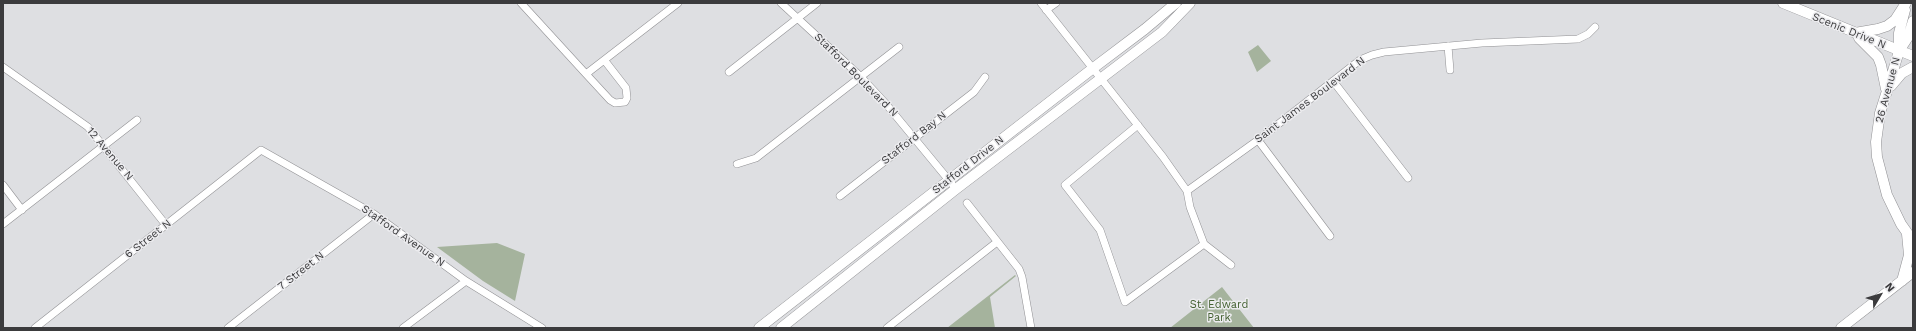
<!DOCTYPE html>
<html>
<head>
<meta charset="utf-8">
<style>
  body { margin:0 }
  #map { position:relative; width:1916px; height:331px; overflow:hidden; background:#dedfe2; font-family:"Work Sans",sans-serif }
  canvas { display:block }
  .frame { position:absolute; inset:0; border:4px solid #3b3b3d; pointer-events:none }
  .north { position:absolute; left:1860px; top:275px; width:40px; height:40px; -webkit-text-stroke:3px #ececef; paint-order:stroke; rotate:52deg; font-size:11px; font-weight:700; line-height:16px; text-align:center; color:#3b3b3d }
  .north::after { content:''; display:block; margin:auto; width:14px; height:18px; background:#3b3b3d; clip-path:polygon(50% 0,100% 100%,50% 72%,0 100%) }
</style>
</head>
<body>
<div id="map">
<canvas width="1916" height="331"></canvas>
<div class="frame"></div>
<div class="north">N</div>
</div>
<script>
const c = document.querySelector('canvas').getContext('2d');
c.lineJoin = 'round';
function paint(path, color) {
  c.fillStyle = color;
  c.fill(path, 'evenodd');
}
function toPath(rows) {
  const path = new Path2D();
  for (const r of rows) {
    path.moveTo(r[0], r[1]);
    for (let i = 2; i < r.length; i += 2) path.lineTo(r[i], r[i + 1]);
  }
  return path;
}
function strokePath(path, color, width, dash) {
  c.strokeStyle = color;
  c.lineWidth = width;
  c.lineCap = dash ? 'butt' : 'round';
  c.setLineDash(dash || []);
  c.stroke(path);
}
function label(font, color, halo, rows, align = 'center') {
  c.font = font + ' "Work Sans",sans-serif';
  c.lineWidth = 3;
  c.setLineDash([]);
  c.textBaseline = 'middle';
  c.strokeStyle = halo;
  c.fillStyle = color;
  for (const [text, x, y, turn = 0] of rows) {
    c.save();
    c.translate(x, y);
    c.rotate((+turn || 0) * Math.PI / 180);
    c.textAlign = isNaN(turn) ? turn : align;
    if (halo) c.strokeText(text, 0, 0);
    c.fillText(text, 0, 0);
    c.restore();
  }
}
paint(toPath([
  [1258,45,1271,61,1257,72,1248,52],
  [497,243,525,254,515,301,483,281,437,247],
  [1015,275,1016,276,990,297,995,328,947,328],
  [1222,287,1254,328,1170,328]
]), '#a5b39d');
const street = toPath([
  [521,3,586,74,678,3],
  [781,3,860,76,886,104,952,184],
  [1041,3,1163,157,1187,191,1190,207,1204,244,1231,265],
  [1046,10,1056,3],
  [1448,46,1450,70],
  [3,67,88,127,166,225],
  [729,72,817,3],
  [586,74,610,100,615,103,625,102,627,98,626,88,605,61],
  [1333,81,1408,178],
  [1138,125,1065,185,1100,230,1125,302,1204,244],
  [1258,140,1330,236],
  [737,164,756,158,899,47],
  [3,185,22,210],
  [1187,191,1258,140,1360,60,1372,55,1384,52,1482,43,1578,39,1588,34,1595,27],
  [840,196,974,92,985,77],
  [967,203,1019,269,1022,277,1031,328],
  [3,224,137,120],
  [35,328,261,150,374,214,466,281,542,328],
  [228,328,374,214],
  [403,328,466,281],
  [887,328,997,242]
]);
const secondary = toPath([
  [1783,3,1913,56],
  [1913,21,1908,37,1899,51,1887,91,1880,113,1876,142,1877,157,1887,195,1901,224,1913,241],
  [1855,33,1878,29,1887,26,1895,20,1906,3],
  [1859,38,1878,57,1881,65,1886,89],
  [1899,51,1899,33,1905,10],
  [1891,86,1902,73,1913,67],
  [1902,281,1909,255,1907,234],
  [759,328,1092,69,1145,29,1176,3],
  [781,328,956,189,1162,32,1190,3],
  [1841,328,1913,272]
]);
strokePath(street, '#919194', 8);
strokePath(secondary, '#919194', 11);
strokePath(street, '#fff', 7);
strokePath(secondary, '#fff', 10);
label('11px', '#3b3b3d', '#ececef', [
  ["Scenic Drive N",1849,31,22],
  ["Stafford Boulevard N",856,75,45],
  ["26 Avenue N",1888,90,-75],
  ["Saint James Boulevard N",1310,100,-37],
  ["Stafford Bay N",914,138,-38],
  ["12 Avenue N",110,154,50],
  ["Stafford Drive N",968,165,-38],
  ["Stafford Avenue N",403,236,35],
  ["6 Street N",148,239,-38],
  ["7 Street N",301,271,-38]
]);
label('11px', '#446132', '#ececef', [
  ["St. Edward",1219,305],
  ["Park",1219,318]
]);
</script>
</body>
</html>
